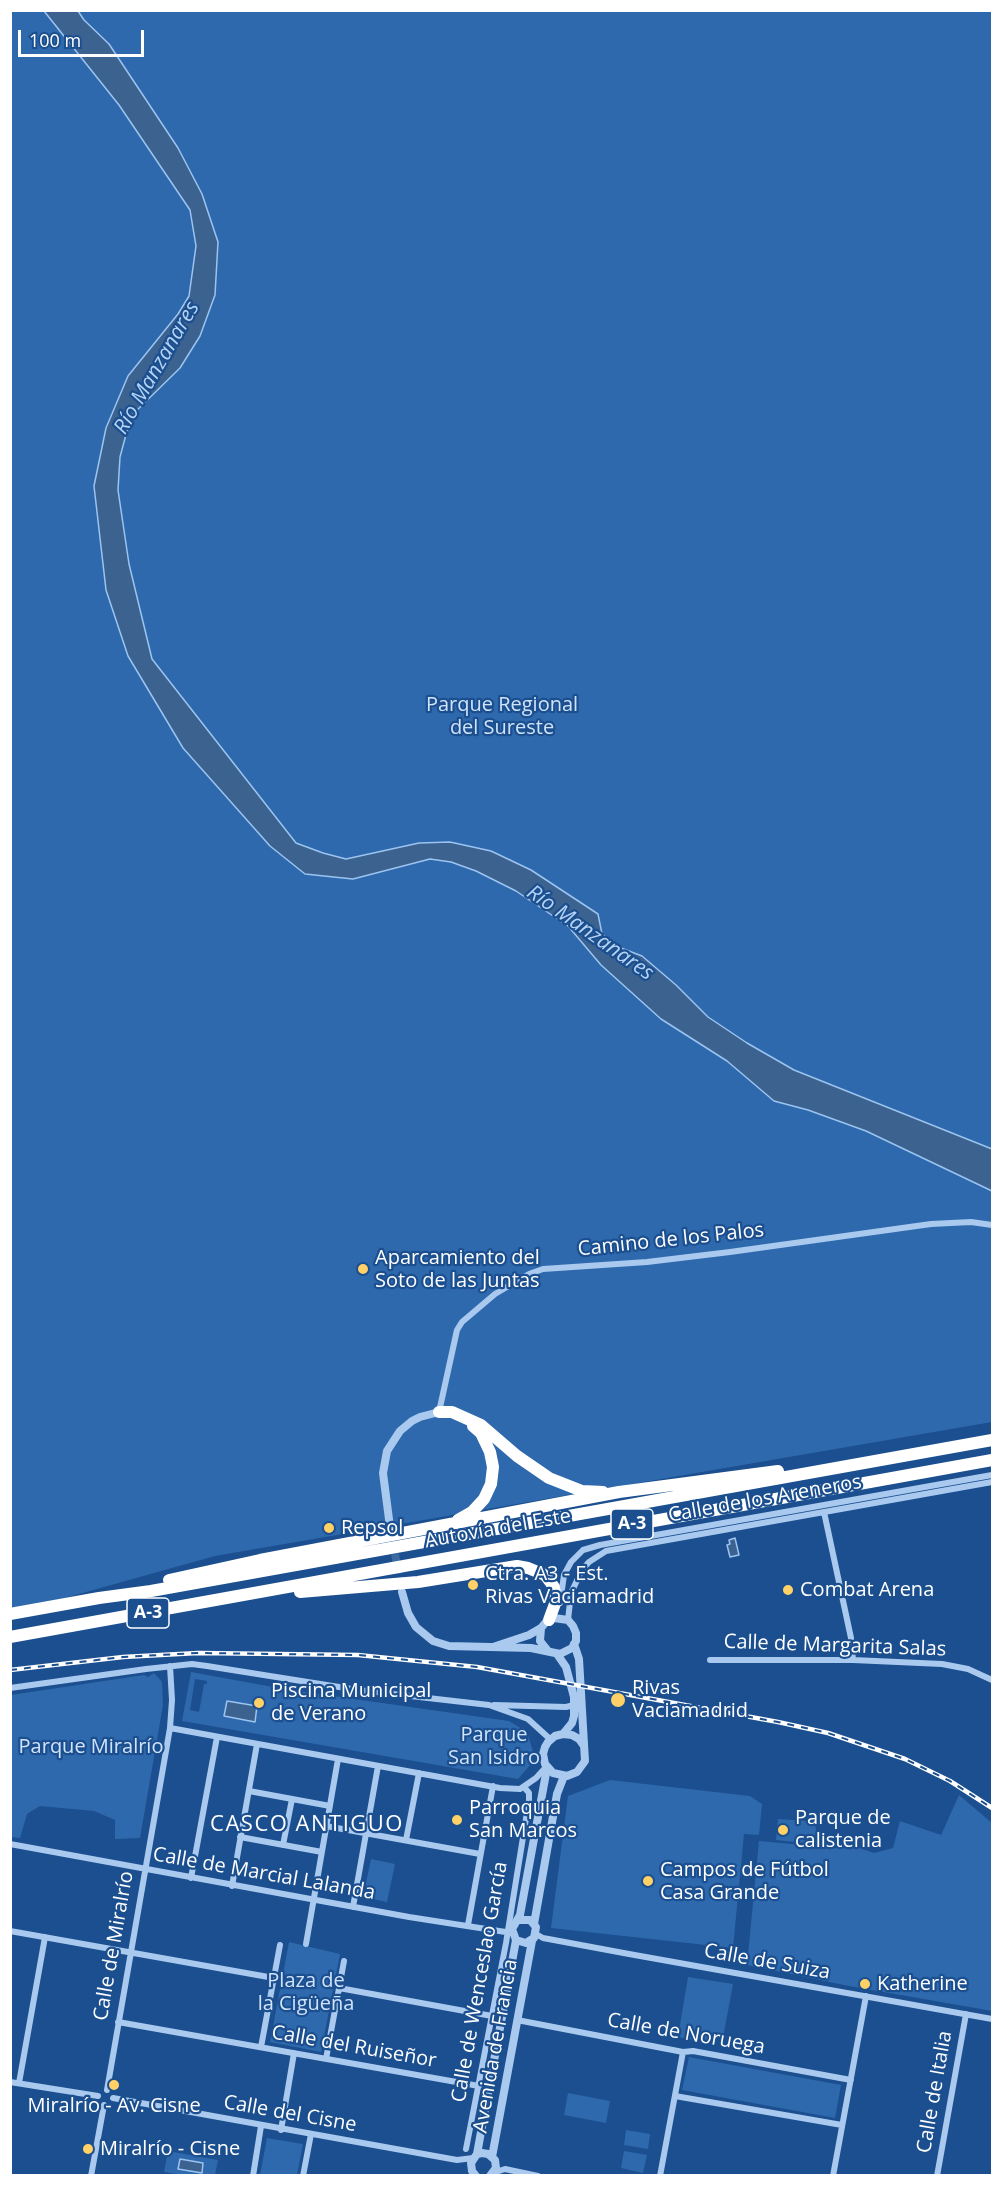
<!DOCTYPE html>
<html>
<head>
<meta charset="utf-8">
<style>
  body { margin:0 }
  #map { position:relative; width:1003px; height:2186px; overflow:hidden; background:#1b4f8f; font-family:"Open Sans",sans-serif }
  canvas { display:block }
  .frame { position:absolute; inset:0; border:12px solid #fff; pointer-events:none }
  .scale { position:absolute; left:18px; top:30px; width:126px; height:27px; box-sizing:border-box; border:3px solid #fff; border-top:0; padding-left:8px; font-size:18px; line-height:21px; white-space:nowrap; color:#fff; -webkit-text-stroke:4px #1b4f8f; paint-order:stroke }
</style>
</head>
<body>
<div id="map">
<canvas width="1003" height="2186"></canvas>
<div class="frame"></div>
<div class="scale">100 m</div>
</div>
<script>
const c = document.querySelector('canvas').getContext('2d');
c.lineJoin = 'round';
function paint(path, color) {
  c.fillStyle = color;
  c.fill(path, 'evenodd');
}
function toPath(rows) {
  const path = new Path2D();
  for (const r of rows) {
    path.moveTo(r[0], r[1]);
    for (let i = 2; i < r.length; i += 2) path.lineTo(r[i], r[i + 1]);
  }
  return path;
}
function strokePath(path, color, width, dash) {
  c.strokeStyle = color;
  c.lineWidth = width;
  c.lineCap = dash ? 'butt' : 'round';
  c.setLineDash(dash || []);
  c.stroke(path);
}
function label(font, color, halo, rows, align = 'center') {
  c.font = font + ' "Open Sans",sans-serif';
  c.lineWidth = 4.5;
  c.setLineDash([]);
  c.textBaseline = 'middle';
  c.strokeStyle = halo;
  c.fillStyle = color;
  for (const [text, x, y, turn = 0] of rows) {
    c.save();
    c.translate(x, y);
    c.rotate((+turn || 0) * Math.PI / 180);
    c.textAlign = isNaN(turn) ? turn : align;
    if (halo) c.strokeText(text, 0, 0);
    c.fillText(text, 0, 0);
    c.restore();
  }
}
paint(toPath([
  [11,11,992,11,992,1422,215,1556,11,1613],
  [191,1672,284,1689,509,1721,527,1732,533,1751,532,1763,518,1779,182,1721],
  [195,1679,207,1681,207,1684,204,1684,199,1712,190,1710],
  [154,1673,162,1682,163,1705,140,1838,115,1839,115,1820,94,1811,40,1806,27,1814,20,1838,11,1837,11,1695,144,1675,148,1677],
  [610,1780,750,1796,762,1804,759,1835,744,1834,733,1948,551,1928,568,1796],
  [959,1795,992,1823,992,2011,849,1986,747,1965,759,1841,835,1848,857,1847,874,1853,893,1848,900,1821,941,1835],
  [778,1819,809,1821,815,1825,817,1832,823,1834,822,1840,816,1841,816,1844,776,1840],
  [371,1859,395,1864,387,1902,363,1897],
  [289,1942,340,1954,321,2052,270,2042],
  [688,1977,733,1984,723,2038,711,2036,710,2043,678,2037],
  [689,2057,841,2085,835,2118,682,2090],
  [568,2093,610,2101,606,2123,564,2115],
  [626,2130,650,2134,648,2149,624,2145],
  [267,2138,303,2144,297,2175,260,2175],
  [168,2151,218,2160,215,2175,182,2175,164,2172],
  [624,2151,647,2155,643,2173,621,2168]
]), '#2e69ad');
const water = toPath([
  [44,11,78,11,84,20,109,44,178,148,202,194,218,242,215,295,200,336,180,368,131,416,120,457,118,490,129,564,152,659,296,843,323,853,346,859,419,843,450,842,491,851,531,870,598,914,602,934,621,948,642,956,676,985,708,1017,747,1043,794,1070,992,1149,992,1191,866,1131,808,1110,774,1101,727,1061,661,1019,601,965,568,926,516,891,476,871,451,862,430,859,353,879,305,874,270,846,183,748,128,656,106,590,94,486,106,428,128,376,178,314,189,296,196,246,190,210,119,105,44,11],
  [735,1538,739,1555,730,1557,727,1545,730,1544,729,1540,735,1538],
  [227,1701,257,1706,255,1722,224,1716,227,1701],
  [180,2159,203,2163,202,2173,178,2169,180,2159]
]);
paint(water, '#3c6290');
strokePath(water, '#9cc4f0', 1.5);
strokePath(toPath([
  [393,1542,401,1589]
]), '#3d69a0', 8, [8, 4]);
strokePath(toPath([
  [439,1412,457,1330,462,1322,495,1294,529,1274,543,1269,647,1262,730,1252,931,1224,971,1222,992,1225],
  [824,1512,851,1638,853,1660],
  [560,1603,564,1575,571,1562,583,1550,600,1545,992,1475],
  [568,1620,571,1593,582,1570,589,1562,606,1551,992,1482],
  [710,1660,853,1660,942,1664,968,1669,992,1680],
  [10,1688,146,1669,192,1664,207,1666,358,1690,489,1705,528,1719,550,1739],
  [494,1705,566,1707,574,1705],
  [170,1728,500,1788,520,1789,536,1778,546,1767],
  [249,1791,330,1806],
  [326,1826,480,1854],
  [240,1837,322,1852],
  [406,1840,419,1773],
  [10,1844,409,1917,512,1933],
  [283,1845,292,1799],
  [191,1878,217,1737],
  [232,1886,257,1744],
  [353,1907,378,1766],
  [468,1925,493,1786],
  [10,1931,274,1978],
  [536,1934,543,1938,629,1954,992,2019],
  [306,1944,338,1759],
  [339,1988,492,2016],
  [517,2020,683,2052,693,2051,851,2080],
  [118,2022,479,2086],
  [261,2047,280,1945],
  [326,2059,344,1961],
  [10,2082,98,2096],
  [19,2083,45,1937],
  [107,2090,170,1728,172,1700,170,1666],
  [675,2096,842,2125],
  [113,2098,457,2160,473,2158],
  [281,2130,294,2053],
  [466,2149,506,1943,529,1800,529,1793,524,1787],
  [493,2173,505,2169,538,2176],
  [91,2176,104,2105],
  [253,2176,261,2126],
  [303,2176,311,2134],
  [660,2176,683,2052],
  [833,2176,866,1996],
  [937,2176,966,2014]
]), '#a9c9ee', 6);
strokePath(toPath([
  [390,1527,383,1473,387,1451,400,1431,412,1421,420,1417,439,1412],
  [402,1592,408,1613,416,1627,433,1641,449,1646,531,1648,560,1654,572,1648,576,1641,576,1633,573,1626,568,1620,554,1618,546,1622,541,1628,529,1635,493,1647],
  [541,1628,540,1641,548,1651],
  [574,1644,579,1659,585,1761,577,1772,567,1776,553,1773,545,1764,543,1754,545,1747,548,1742,555,1736,563,1734,572,1735,579,1739,584,1746],
  [557,1654,566,1667,574,1697,574,1716,572,1723,563,1734],
  [519,1920,530,1920,536,1927,534,1938,526,1943,516,1940,512,1929,520,1915,547,1768],
  [534,1924,557,1794,564,1776],
  [477,2154,516,1940],
  [492,2157,532,1941],
  [476,2176,472,2171,471,2163,477,2154,482,2153,488,2154,495,2160,496,2168,490,2176]
]), '#a9c9ee', 8);
strokePath(toPath([
  [439,1412,452,1412,481,1425,517,1456,549,1478,582,1491,603,1492],
  [458,1520,472,1512,484,1499,491,1484,493,1467,490,1452,481,1433,473,1426],
  [169,1580,260,1560,619,1492,778,1471],
  [300,1592,418,1582,517,1566,528,1568,545,1575,554,1587,556,1601,549,1620],
  [10,1614,99,1598,151,1591,992,1440],
  [10,1637,992,1460]
]), '#fff', 12);
const rail = toPath([
  [10,1670,123,1657,198,1653,358,1655,477,1667,778,1722,828,1733,905,1759,950,1781,992,1808]
]);
strokePath(rail, '#fff', 4.5);
strokePath(rail, '#1b4f8f', 2, [7]);
for (const [x, y, r, color] of [
  [363,1269,6,"#ffd166"],
  [329,1528,6,"#ffd166"],
  [473,1585,6,"#ffd166"],
  [788,1590,6,"#ffd166"],
  [618,1700,8,"#ffd166"],
  [259,1703,6,"#ffd166"],
  [457,1820,6,"#ffd166"],
  [783,1830,6,"#ffd166"],
  [648,1881,6,"#ffd166"],
  [865,1984,6,"#ffd166"],
  [114,2085,6,"#ffd166"],
  [88,2149,6,"#ffd166"]
]) {
  const dot = new Path2D();
  dot.arc(x, y, r, 0, 2 * Math.PI);
  c.fillStyle = color;
  c.fill(dot);
  strokePath(dot, '#1b4f8f', 2);
}
for (const [x, y, w] of [
  [632,1524,42],
  [148,1613,42]
]) {
  const box = new Path2D();
  box.roundRect(x - w / 2, y - 15, w, 30, 4.5);
  c.fillStyle = '#1b4f8f';
  c.fill(box);
  strokePath(box, '#fff', 1.5);
}
label('bold 18px', '#fff', null, [
  ["A-3",632,1524],
  ["A-3",148,1613]
]);
label('20px', '#cfe3fa', '#1b4f8f', [
  ["Parque Regional",502,705],
  ["del Sureste",502,728],
  ["Parque",494,1735],
  ["San Isidro",494,1758],
  ["Parque Miralrío",91,1747],
  ["Plaza de",306,1981],
  ["la Cigüeña",306,2004]
]);
label('20px', '#fff', '#1b4f8f', [
  ["Camino de los Palos",671,1240,-6],
  ["Calle de los Areneros",765,1499,-10],
  ["Autovía del Este",498,1529,-10],
  ["Calle de Margarita Salas",835,1646,2],
  ["Calle de Marcial Lalanda",264,1874,10],
  ["Calle de Miralrío",114,1946,-80],
  ["Calle de Suiza",767,1962,10],
  ["Calle de Wenceslao García",480,1982,-80],
  ["Calle de Noruega",686,2034,10],
  ["Avenida de Francia",496,2046,-80],
  ["Calle del Ruiseñor",354,2047,10],
  ["Calle de Italia",935,2092,-80],
  ["Calle del Cisne",290,2114,10]
]);
label('20px', '#fff', '#1b4f8f', [
  ["Aparcamiento del",375,1258],
  ["Soto de las Juntas",375,1281],
  ["Repsol",341,1528],
  ["Ctra. A3 - Est.",485,1574],
  ["Rivas Vaciamadrid",485,1597],
  ["Combat Arena",800,1590],
  ["Rivas",632,1688],
  ["Vaciamadrid",632,1711],
  ["Piscina Municipal",271,1691],
  ["de Verano",271,1714],
  ["Parroquia",469,1808],
  ["San Marcos",469,1831],
  ["Parque de",795,1818],
  ["calistenia",795,1841],
  ["Campos de Fútbol",660,1870],
  ["Casa Grande",660,1893],
  ["Katherine",877,1984],
  ["Miralrío - Av. Cisne",114,2106,"center"],
  ["Miralrío - Cisne",100,2149]
], 'left');
label('italic 21px', '#b5d3f5', '#1b4f8f', [
  ["Río Manzanares",157,368,-60],
  ["Río Manzanares",590,933,35]
]);
c.letterSpacing = '1.5px';
label('22px', '#fff', '#1b4f8f', [
  ["CASCO ANTIGUO",307,1825]
]);
c.letterSpacing = '0px';
</script>
</body>
</html>
